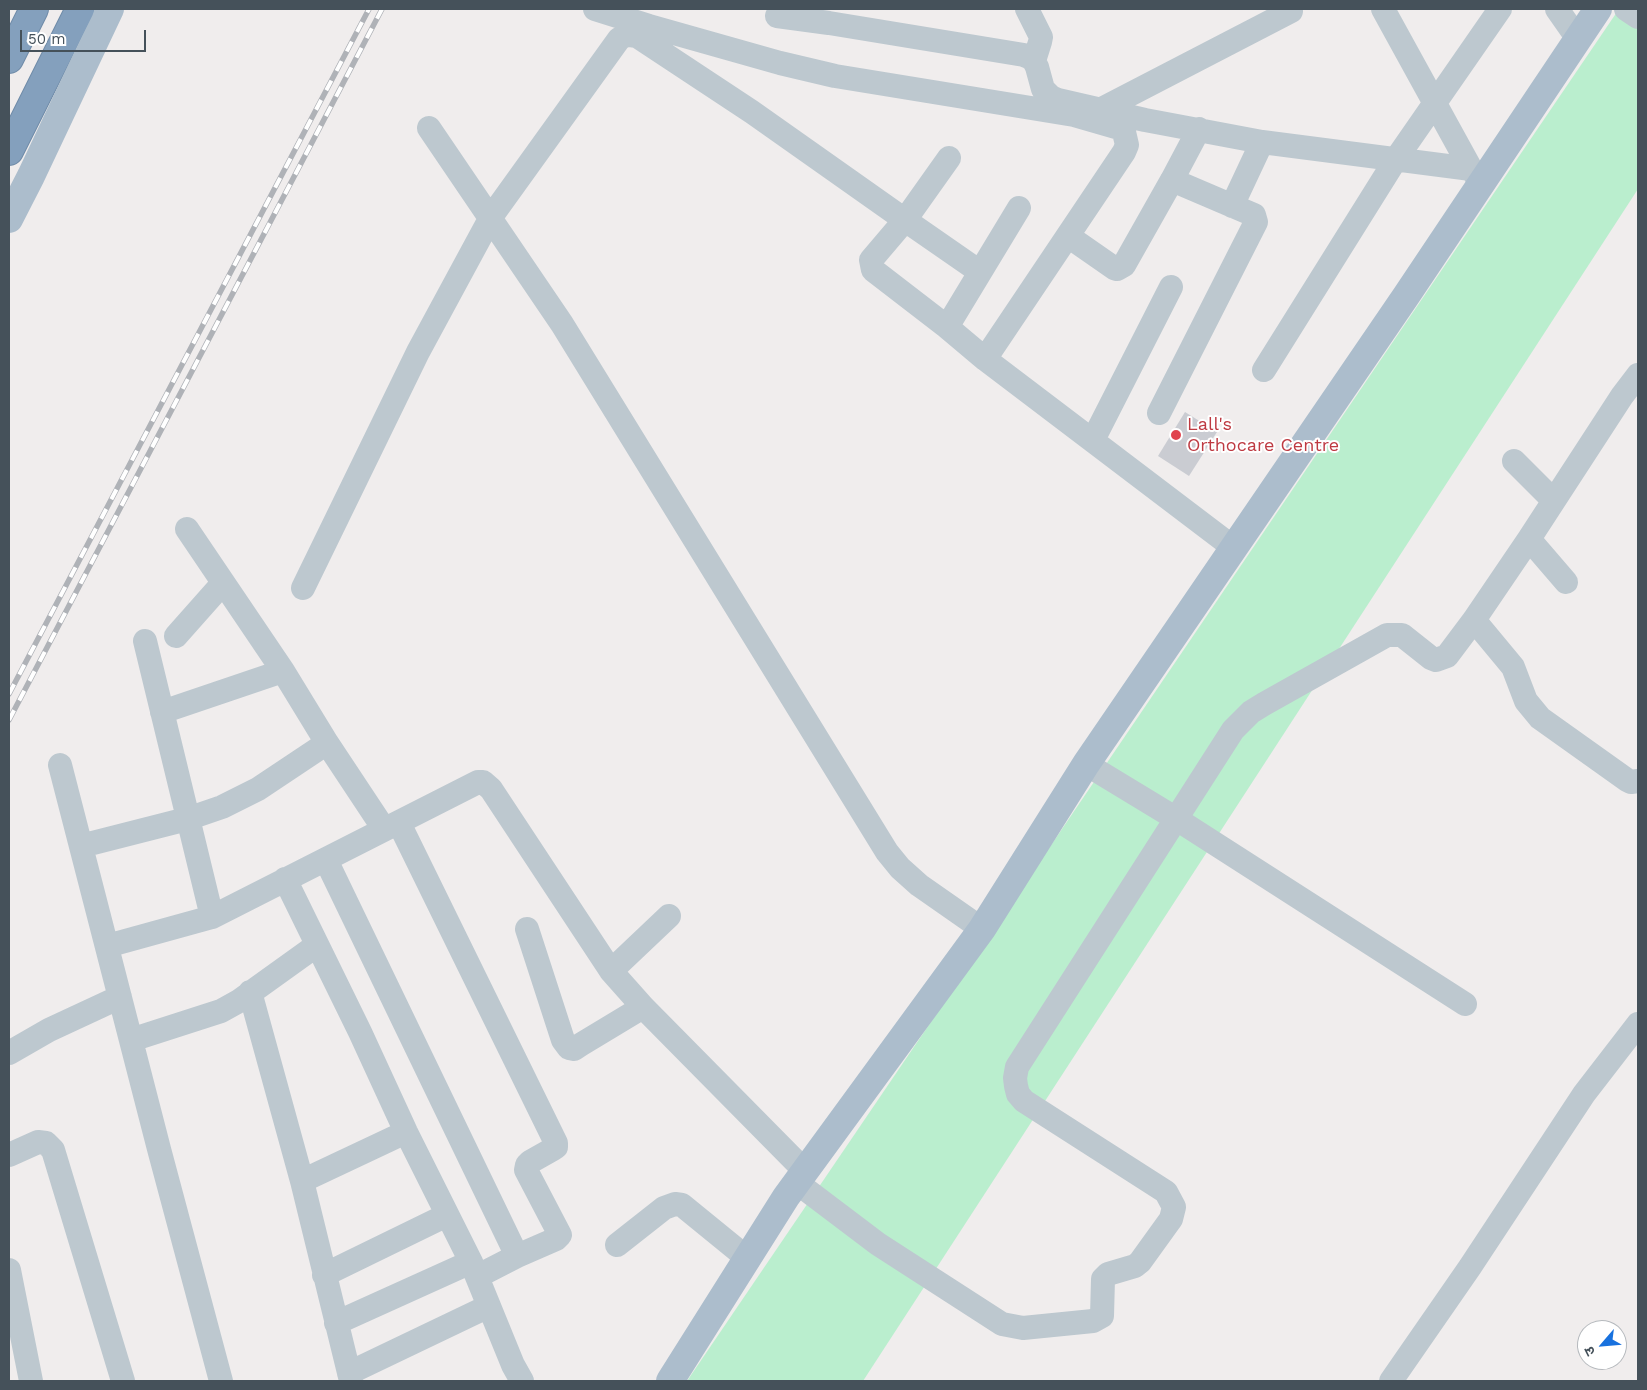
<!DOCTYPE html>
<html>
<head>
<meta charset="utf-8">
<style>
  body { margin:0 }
  #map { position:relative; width:1647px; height:1390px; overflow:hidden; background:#f0eded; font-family:"Work Sans","Noto Sans Devanagari",sans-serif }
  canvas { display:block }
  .frame { position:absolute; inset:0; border:10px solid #45515a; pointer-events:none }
  .north { position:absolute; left:1577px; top:1320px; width:50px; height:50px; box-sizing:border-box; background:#fff; border:1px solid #b5b9bd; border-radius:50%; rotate:243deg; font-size:14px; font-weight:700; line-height:20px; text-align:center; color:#45515a }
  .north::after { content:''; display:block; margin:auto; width:18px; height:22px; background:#1871de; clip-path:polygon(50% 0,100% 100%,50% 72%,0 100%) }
  .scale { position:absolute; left:20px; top:30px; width:126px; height:22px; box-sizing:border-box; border:2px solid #45515a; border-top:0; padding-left:6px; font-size:15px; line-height:18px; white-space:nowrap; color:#45515a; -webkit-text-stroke:4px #fff; paint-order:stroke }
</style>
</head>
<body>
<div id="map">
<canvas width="1647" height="1390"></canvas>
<div class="frame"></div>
<div class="north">उ</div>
<div class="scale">50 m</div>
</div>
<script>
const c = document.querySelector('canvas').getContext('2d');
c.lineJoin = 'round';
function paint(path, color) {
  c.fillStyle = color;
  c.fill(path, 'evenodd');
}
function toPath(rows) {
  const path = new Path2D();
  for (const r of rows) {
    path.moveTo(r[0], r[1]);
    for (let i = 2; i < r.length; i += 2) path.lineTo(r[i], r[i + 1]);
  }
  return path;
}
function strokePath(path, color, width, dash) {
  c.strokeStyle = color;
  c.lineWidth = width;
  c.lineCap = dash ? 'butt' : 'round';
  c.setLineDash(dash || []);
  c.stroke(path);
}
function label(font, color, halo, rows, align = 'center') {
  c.font = font + ' "Work Sans",sans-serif';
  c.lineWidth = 4;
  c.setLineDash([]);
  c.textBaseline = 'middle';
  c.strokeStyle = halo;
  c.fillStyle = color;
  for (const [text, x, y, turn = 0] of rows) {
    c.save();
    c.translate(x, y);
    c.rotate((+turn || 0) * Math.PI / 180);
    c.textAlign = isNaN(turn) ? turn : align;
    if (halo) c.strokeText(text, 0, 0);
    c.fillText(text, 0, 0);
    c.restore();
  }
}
paint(toPath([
  [1619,9,1638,9,1638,189,863,1381,687,1381]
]), '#baeece');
paint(toPath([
  [1185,412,1217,432,1189,476,1158,456]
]), '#caccd2');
const highway = toPath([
  [9,59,34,9],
  [9,151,80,9]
]);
strokePath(highway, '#6f8ba8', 30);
strokePath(toPath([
  [595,9,649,26,780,63,835,76,1074,115,1119,128,1124,132,1127,145,1124,152,985,359],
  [1027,9,1041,37,1040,42,1034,61],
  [1383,9,1471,169,1477,177],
  [1557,9,1578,39],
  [1626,9,1638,17],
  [777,16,829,23,1024,55,1029,57,1034,61,1037,67,1043,89,1051,97,1058,100,1145,120,1262,142,1471,169],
  [1100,110,1291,11],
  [429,128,562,324,887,852,900,868,919,885,982,929],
  [949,158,905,220,871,260,873,270,947,327,985,359,1234,548],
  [1232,206,1262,142],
  [1068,236,1114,268,1117,269,1124,265,1172,180,1199,129],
  [947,327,1019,208],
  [1264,370,1396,159,1500,9],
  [1159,413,1256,222,1254,215,1172,180],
  [1093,440,1171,287],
  [1514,461,1553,500],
  [187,529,283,671,327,743,384,829],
  [1529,539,1566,582],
  [303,588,418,352,491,217,619,39,624,36,630,35,637,36,752,112,905,220,980,272],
  [1474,620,1513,667,1526,701,1540,718,1627,780,1631,782,1638,781],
  [176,636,223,583],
  [145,641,212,917],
  [162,712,283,671],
  [1086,764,1175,818,1465,1004],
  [60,765,159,1149,221,1381],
  [399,823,556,1143,556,1147,553,1149,530,1162,527,1165,526,1170,560,1235,556,1239,517,1256,478,1276],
  [81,846,187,819,222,807,258,789,327,743],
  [326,860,517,1256],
  [285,879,360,1032,406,1132,471,1262,513,1365,522,1381],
  [527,929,563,1040,569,1048,574,1049,580,1045,643,1007,804,1170],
  [107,946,212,917,478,782,483,782,491,789,611,971,643,1007],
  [611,971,669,916],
  [250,992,302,1181,351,1381],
  [131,1040,221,1011,239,1001,317,945],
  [9,1053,49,1030,120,997],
  [9,1155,38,1142,46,1143,53,1150,123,1381],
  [302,1181,406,1132],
  [796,1182,878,1244,1002,1324,1023,1328,1093,1321,1102,1316,1103,1279,1108,1274,1135,1266,1140,1262,1171,1219,1174,1207,1166,1192,1024,1101,1018,1094,1016,1086,1015,1078,1017,1067,1233,730,1251,712,1264,704,1387,635,1402,635,1431,658,1436,660,1447,656,1474,620,1529,539,1622,396,1638,375],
  [617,1245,664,1208,675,1204,682,1205,747,1258],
  [9,1270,31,1381],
  [324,1275,447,1215],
  [336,1323,471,1262],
  [349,1373,489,1306],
  [1391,1381,1470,1267,1584,1094,1638,1024]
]), '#bdc8cf', 24);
strokePath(toPath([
  [9,219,31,176,110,9],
  [670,1381,786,1197,982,929,1086,764,1406,296,1598,9]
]), '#acbdcc', 28);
strokePath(highway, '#84a0bd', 28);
const rail = toPath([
  [9,694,369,9],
  [9,720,382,9]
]);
strokePath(rail, '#afb2b7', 5.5);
strokePath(rail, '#fff', 4, [11]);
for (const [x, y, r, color] of [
  [1176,435,6,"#e0444e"]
]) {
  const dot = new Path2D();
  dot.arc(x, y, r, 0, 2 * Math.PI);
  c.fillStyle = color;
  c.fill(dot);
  strokePath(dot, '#fff', 2);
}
label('18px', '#be3a42', '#fff', [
  ["Lall's",1187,425],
  ["Orthocare Centre",1187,446]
], 'left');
</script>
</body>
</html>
